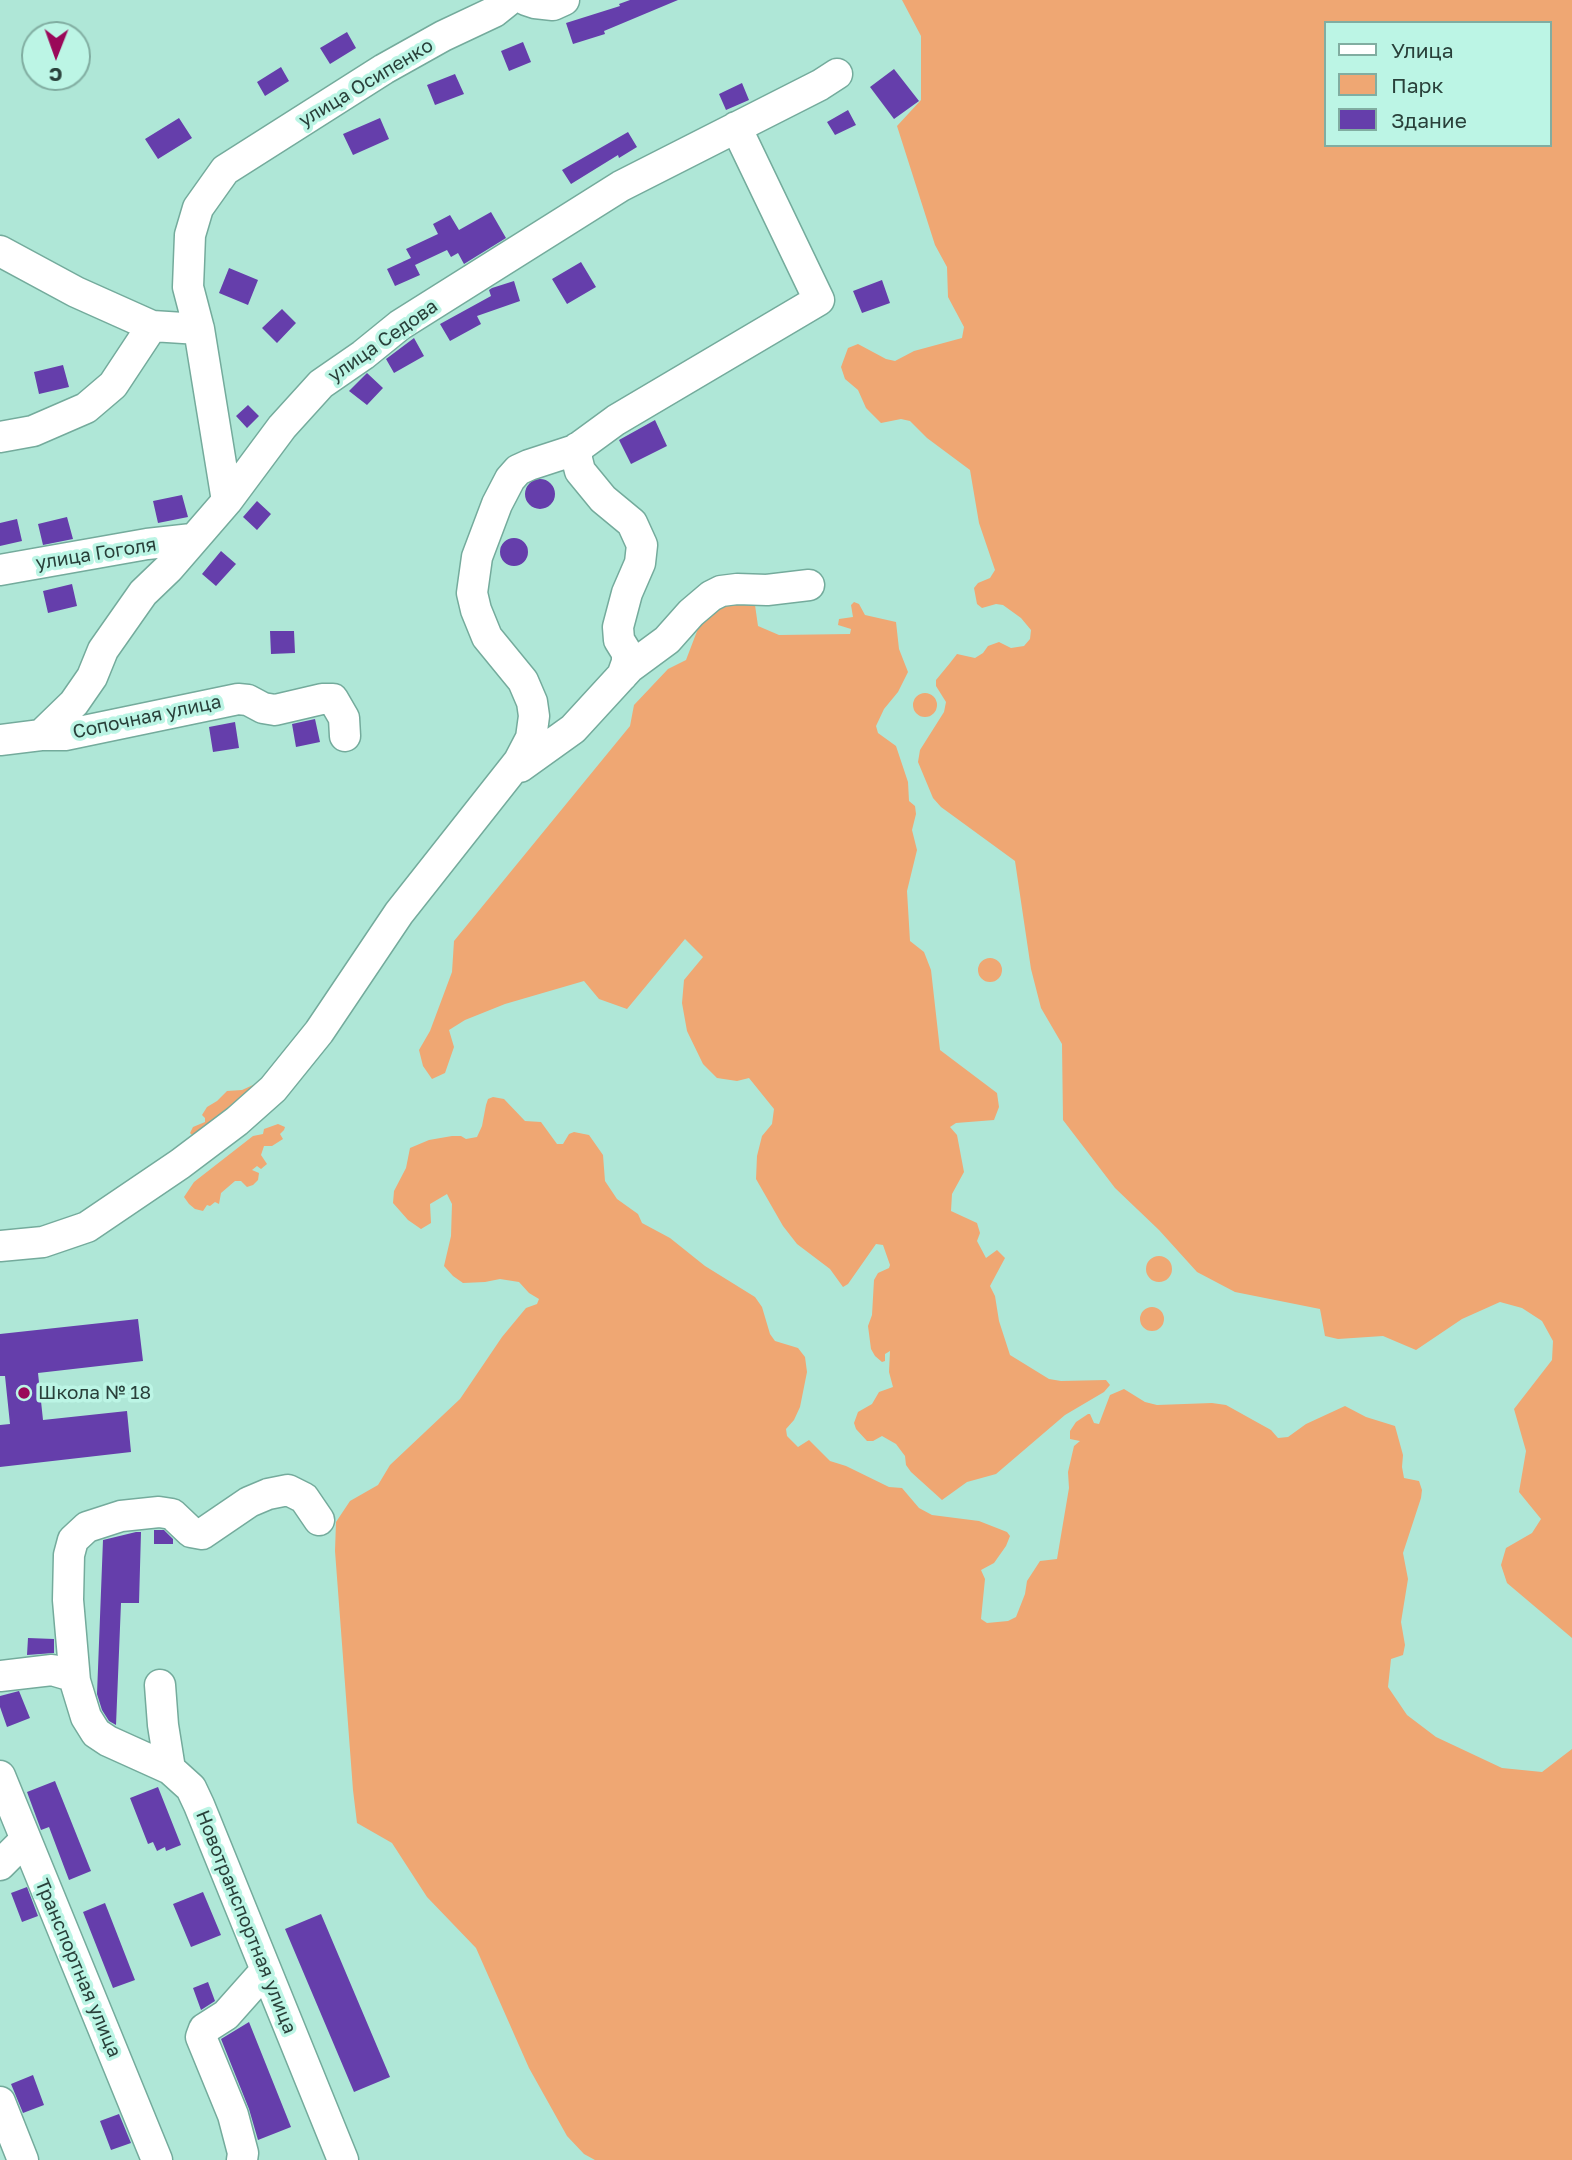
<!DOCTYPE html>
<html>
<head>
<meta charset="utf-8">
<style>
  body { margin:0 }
  #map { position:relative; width:1572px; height:2160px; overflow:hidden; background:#afe7d7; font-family:"Golos Text",sans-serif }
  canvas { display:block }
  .legend { position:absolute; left:1324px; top:21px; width:228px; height:126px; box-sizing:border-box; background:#bcf5e5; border:2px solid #81ada1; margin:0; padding:9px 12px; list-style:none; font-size:21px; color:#29403a }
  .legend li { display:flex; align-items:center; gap:14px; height:35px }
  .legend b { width:35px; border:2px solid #81ada1 }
  .north { position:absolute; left:21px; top:21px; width:70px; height:70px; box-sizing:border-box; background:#bcf5e5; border:2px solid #81ada1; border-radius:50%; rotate:181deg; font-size:19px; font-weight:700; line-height:28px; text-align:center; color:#29403a }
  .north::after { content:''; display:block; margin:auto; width:24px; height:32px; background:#9a0859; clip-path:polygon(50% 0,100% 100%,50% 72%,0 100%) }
</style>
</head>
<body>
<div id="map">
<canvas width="1572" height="2160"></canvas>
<ul class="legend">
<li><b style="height:9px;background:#fff"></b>Улица</li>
<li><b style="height:19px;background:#efa773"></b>Парк</li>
<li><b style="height:19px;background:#653eab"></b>Здание</li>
</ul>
<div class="north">С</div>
</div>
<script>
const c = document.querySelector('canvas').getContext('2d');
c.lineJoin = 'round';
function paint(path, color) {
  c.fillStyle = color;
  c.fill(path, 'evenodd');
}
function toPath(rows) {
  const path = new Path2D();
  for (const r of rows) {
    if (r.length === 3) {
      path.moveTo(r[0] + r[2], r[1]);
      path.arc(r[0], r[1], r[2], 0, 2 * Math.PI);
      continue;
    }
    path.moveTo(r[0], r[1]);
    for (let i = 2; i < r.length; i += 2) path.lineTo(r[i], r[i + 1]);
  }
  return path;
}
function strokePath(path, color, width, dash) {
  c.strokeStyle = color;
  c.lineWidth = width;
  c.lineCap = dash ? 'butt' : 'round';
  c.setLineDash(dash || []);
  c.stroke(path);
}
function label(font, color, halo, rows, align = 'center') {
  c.font = font + ' "Golos Text",sans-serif';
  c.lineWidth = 7;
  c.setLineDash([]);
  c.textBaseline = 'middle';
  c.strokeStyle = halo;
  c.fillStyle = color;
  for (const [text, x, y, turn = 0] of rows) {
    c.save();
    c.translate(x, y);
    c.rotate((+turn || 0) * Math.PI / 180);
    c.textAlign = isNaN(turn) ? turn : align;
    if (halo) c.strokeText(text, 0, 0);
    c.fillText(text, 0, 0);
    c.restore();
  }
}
paint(toPath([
  [902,0,1572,0,1572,1638,1507,1583,1501,1565,1506,1548,1532,1533,1541,1519,1519,1492,1526,1451,1514,1409,1552,1360,1553,1341,1542,1321,1522,1308,1500,1302,1462,1319,1416,1350,1383,1336,1338,1339,1325,1336,1320,1309,1235,1292,1197,1272,1159,1230,1115,1188,1063,1120,1062,1044,1041,1008,1031,969,1015,861,941,807,933,798,918,762,920,750,944,712,946,702,936,686,936,680,950,663,957,654,975,658,983,653,988,646,999,642,1011,648,1024,646,1030,639,1031,630,1021,618,1003,605,996,604,982,608,977,604,974,588,978,583,990,578,995,570,979,523,970,470,927,438,910,421,901,419,881,423,866,408,858,390,845,379,841,367,848,348,858,344,886,359,895,361,914,351,962,338,964,327,948,297,947,267,935,245,897,126,921,100,921,36],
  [1325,23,1549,23,1549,145,1325,145],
  [754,598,758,626,779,635,850,634,851,629,838,625,839,619,853,617,851,605,854,602,859,604,865,615,896,622,899,649,908,672,898,692,884,709,876,726,878,733,896,746,908,782,909,801,915,806,916,814,912,830,917,850,907,891,910,941,924,952,931,970,940,1050,997,1093,999,1107,994,1120,956,1123,950,1127,957,1135,964,1172,952,1194,951,1211,977,1223,980,1233,977,1241,986,1258,997,1250,1005,1258,990,1286,995,1296,999,1321,1010,1355,1049,1379,1061,1381,1106,1380,1110,1385,1104,1392,1065,1415,996,1474,967,1482,942,1500,911,1472,906,1465,905,1456,896,1444,882,1436,873,1441,867,1441,856,1429,854,1423,858,1412,872,1404,879,1392,893,1387,889,1372,890,1351,885,1354,885,1361,882,1362,875,1356,871,1349,868,1326,872,1315,874,1280,878,1273,889,1268,890,1265,883,1245,876,1244,848,1284,843,1287,830,1269,797,1244,783,1226,756,1179,757,1156,762,1136,772,1124,774,1109,749,1078,737,1081,717,1078,703,1064,687,1031,682,1003,684,980,703,957,685,939,627,1009,599,999,584,981,505,1004,465,1020,449,1030,454,1047,445,1073,432,1079,423,1066,419,1050,430,1031,452,972,454,941,630,726,634,705,668,669,686,660,699,626,710,604],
  [925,705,12],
  [990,970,12],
  [253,1085,256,1090,193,1136,190,1133,193,1127,205,1122,205,1118,202,1115,207,1107,217,1101,227,1091,242,1090],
  [493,1097,504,1099,525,1121,541,1122,557,1144,563,1144,569,1134,574,1132,589,1135,603,1155,605,1181,617,1199,638,1214,642,1223,670,1238,705,1266,755,1297,762,1307,770,1334,775,1341,798,1348,805,1357,807,1372,800,1407,794,1420,786,1429,787,1436,798,1447,809,1440,830,1461,846,1466,889,1487,902,1488,919,1508,932,1515,979,1521,1007,1532,1010,1536,1006,1546,994,1563,981,1570,985,1579,981,1619,987,1623,1008,1621,1016,1617,1025,1594,1027,1581,1040,1561,1057,1559,1069,1488,1068,1472,1074,1446,1080,1441,1070,1439,1070,1431,1076,1422,1088,1414,1090,1414,1094,1423,1099,1424,1110,1395,1124,1389,1145,1402,1157,1405,1212,1403,1226,1405,1271,1430,1278,1438,1288,1437,1306,1424,1345,1406,1366,1417,1395,1426,1403,1455,1402,1467,1404,1478,1419,1481,1422,1490,1421,1498,1403,1553,1408,1579,1401,1622,1405,1645,1403,1655,1391,1659,1388,1687,1407,1715,1436,1737,1502,1768,1542,1772,1572,1749,1572,2160,595,2160,584,2154,567,2136,529,2068,476,1948,427,1897,392,1843,357,1823,353,1790,335,1551,336,1522,350,1501,378,1485,390,1465,460,1399,502,1337,526,1308,537,1304,539,1299,529,1293,519,1282,500,1279,485,1282,463,1283,453,1276,444,1266,451,1236,452,1204,447,1194,430,1204,431,1223,421,1229,408,1220,393,1203,394,1191,406,1168,410,1148,429,1140,452,1136,461,1136,466,1139,477,1137,482,1126,486,1105,488,1099],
  [278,1124,285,1127,284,1130,280,1134,283,1139,272,1146,264,1146,261,1155,267,1164,261,1169,257,1166,252,1170,259,1173,258,1180,253,1185,247,1187,241,1181,235,1181,221,1193,219,1204,215,1202,210,1206,207,1205,203,1211,195,1209,189,1204,184,1197,194,1182,253,1136,263,1134,264,1129],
  [1159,1269,13],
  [1152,1319,12]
]), '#efa773');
paint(toPath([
  [630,0,678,0,604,31,605,34,573,44,566,23,620,6,619,4],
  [347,32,356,48,330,64,320,48],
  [523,42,531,62,509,71,501,51],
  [281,67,289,81,265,96,257,82],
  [894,69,919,101,894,119,870,87],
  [455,74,464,94,435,105,427,85],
  [742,83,749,100,726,110,719,94],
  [848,110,856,125,835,135,827,122],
  [179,118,192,138,158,159,145,139],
  [380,118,389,139,353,155,343,134],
  [628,132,637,147,619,158,618,155,571,184,562,170],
  [491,212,506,238,464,264,458,253,451,257,447,250,415,265,420,275,395,286,387,269,411,258,406,249,438,234,433,224,450,215,459,230],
  [581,262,596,287,567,304,552,279],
  [229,268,258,280,248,305,219,293],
  [882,280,890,303,862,313,853,291],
  [514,281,520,301,477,316,481,324,450,341,440,324,491,296,489,290,492,288],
  [282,309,296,323,277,343,262,328],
  [414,338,424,356,394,373,386,359],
  [63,365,69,387,39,394,34,372],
  [367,373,383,388,367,405,349,391],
  [248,405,259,416,247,428,236,416],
  [655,420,667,446,631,464,619,440],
  [540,494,15],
  [182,495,188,517,158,523,153,501],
  [257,501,271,514,257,530,243,517],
  [67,517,73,539,43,545,38,524],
  [17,519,22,541,0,546,0,523],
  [514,552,14],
  [221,551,236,564,216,586,202,574],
  [72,584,77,606,48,613,43,591],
  [270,631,294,631,295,653,271,654],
  [315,719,320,742,296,747,292,724],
  [235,722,239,748,213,752,209,727],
  [138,1319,143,1361,38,1373,43,1420,127,1411,131,1452,0,1467,0,1425,10,1424,5,1376,0,1376,0,1334],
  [154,1530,164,1530,173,1539,173,1544,154,1544],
  [136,1532,141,1532,139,1603,121,1603,116,1725,109,1721,102,1710,97,1694,103,1540],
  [28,1638,54,1639,54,1653,27,1655],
  [19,1691,30,1718,7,1727,0,1707,0,1696],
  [55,1781,91,1871,69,1880,49,1827,41,1830,27,1792],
  [158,1787,181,1845,166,1851,165,1847,157,1851,153,1842,148,1844,130,1798],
  [27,1887,38,1916,22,1922,11,1893],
  [203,1892,221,1935,191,1947,173,1904],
  [105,1903,135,1980,113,1988,83,1912],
  [321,1914,390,2077,354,2092,285,1929],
  [208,1982,215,2001,201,2010,193,1988],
  [249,2022,291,2127,258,2140,249,2109,221,2039],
  [33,2075,44,2105,23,2113,11,2084],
  [119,2114,131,2143,111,2150,100,2121]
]), '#653eab');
const minor = toPath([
  [526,0,535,3,553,5,564,0],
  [0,251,76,292,152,326,199,329],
  [0,437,33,431,86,408,113,385,152,326],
  [577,448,577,459,580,471,603,499,632,523,642,545,640,563,627,593,618,627,619,640,627,653,627,662,622,676],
  [227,501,199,329,188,287,190,235,198,208,225,170,384,69,443,36,494,12,509,0],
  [0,570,147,544,192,539],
  [41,735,74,703,92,677,103,650,143,593,169,568,227,501,282,427,321,384,363,355,400,325,621,186,820,85,837,74],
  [0,740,41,735,65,735,238,699,248,700,263,708,275,710,322,699,333,699,344,718,345,736],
  [520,767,573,729,629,668,667,640,691,613,711,596,721,591,737,589,767,590,809,585],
  [0,1246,43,1242,87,1227,180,1164,237,1121,273,1089,319,1032,399,913,519,761,531,738,534,716,532,702,523,681,487,637,476,610,472,593,477,557,497,504,510,479,518,470,529,465,575,450,616,420,819,300,736,127],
  [0,1676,52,1670,69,1675,75,1681,86,1717,96,1733,108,1741,170,1769],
  [75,1681,68,1600,69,1555,73,1540,87,1527,121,1516,159,1512,172,1514,191,1532,202,1534,249,1502,268,1494,288,1490,304,1498,319,1520],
  [160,1685,163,1725,170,1769,191,1788,199,1805,343,2160],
  [0,1776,157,2160],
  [0,1865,25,1840],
  [0,2102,23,2160],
  [242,2160,243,2153,233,2115,201,2037,204,2029,226,2015,266,1970]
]);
strokePath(minor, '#74ab9c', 33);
strokePath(minor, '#fff', 30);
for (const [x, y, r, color] of [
  [24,1393,7,"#9a0859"]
]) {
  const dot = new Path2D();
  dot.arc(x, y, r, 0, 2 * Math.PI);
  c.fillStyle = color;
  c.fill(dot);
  strokePath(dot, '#bcf5e5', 2.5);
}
label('19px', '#29403a', '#bcf5e5', [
  ["улица Осипенко",366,83,-31],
  ["улица Седова",383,341,-35],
  ["улица Гоголя",96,554,-9],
  ["Сопочная улица",147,717,-12],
  ["Новотранспортная улица",246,1922,68],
  ["Транспортная улица",78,1968,67]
]);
label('19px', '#29403a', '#bcf5e5', [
  ["Школа № 18",38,1393]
], 'left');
</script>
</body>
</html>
